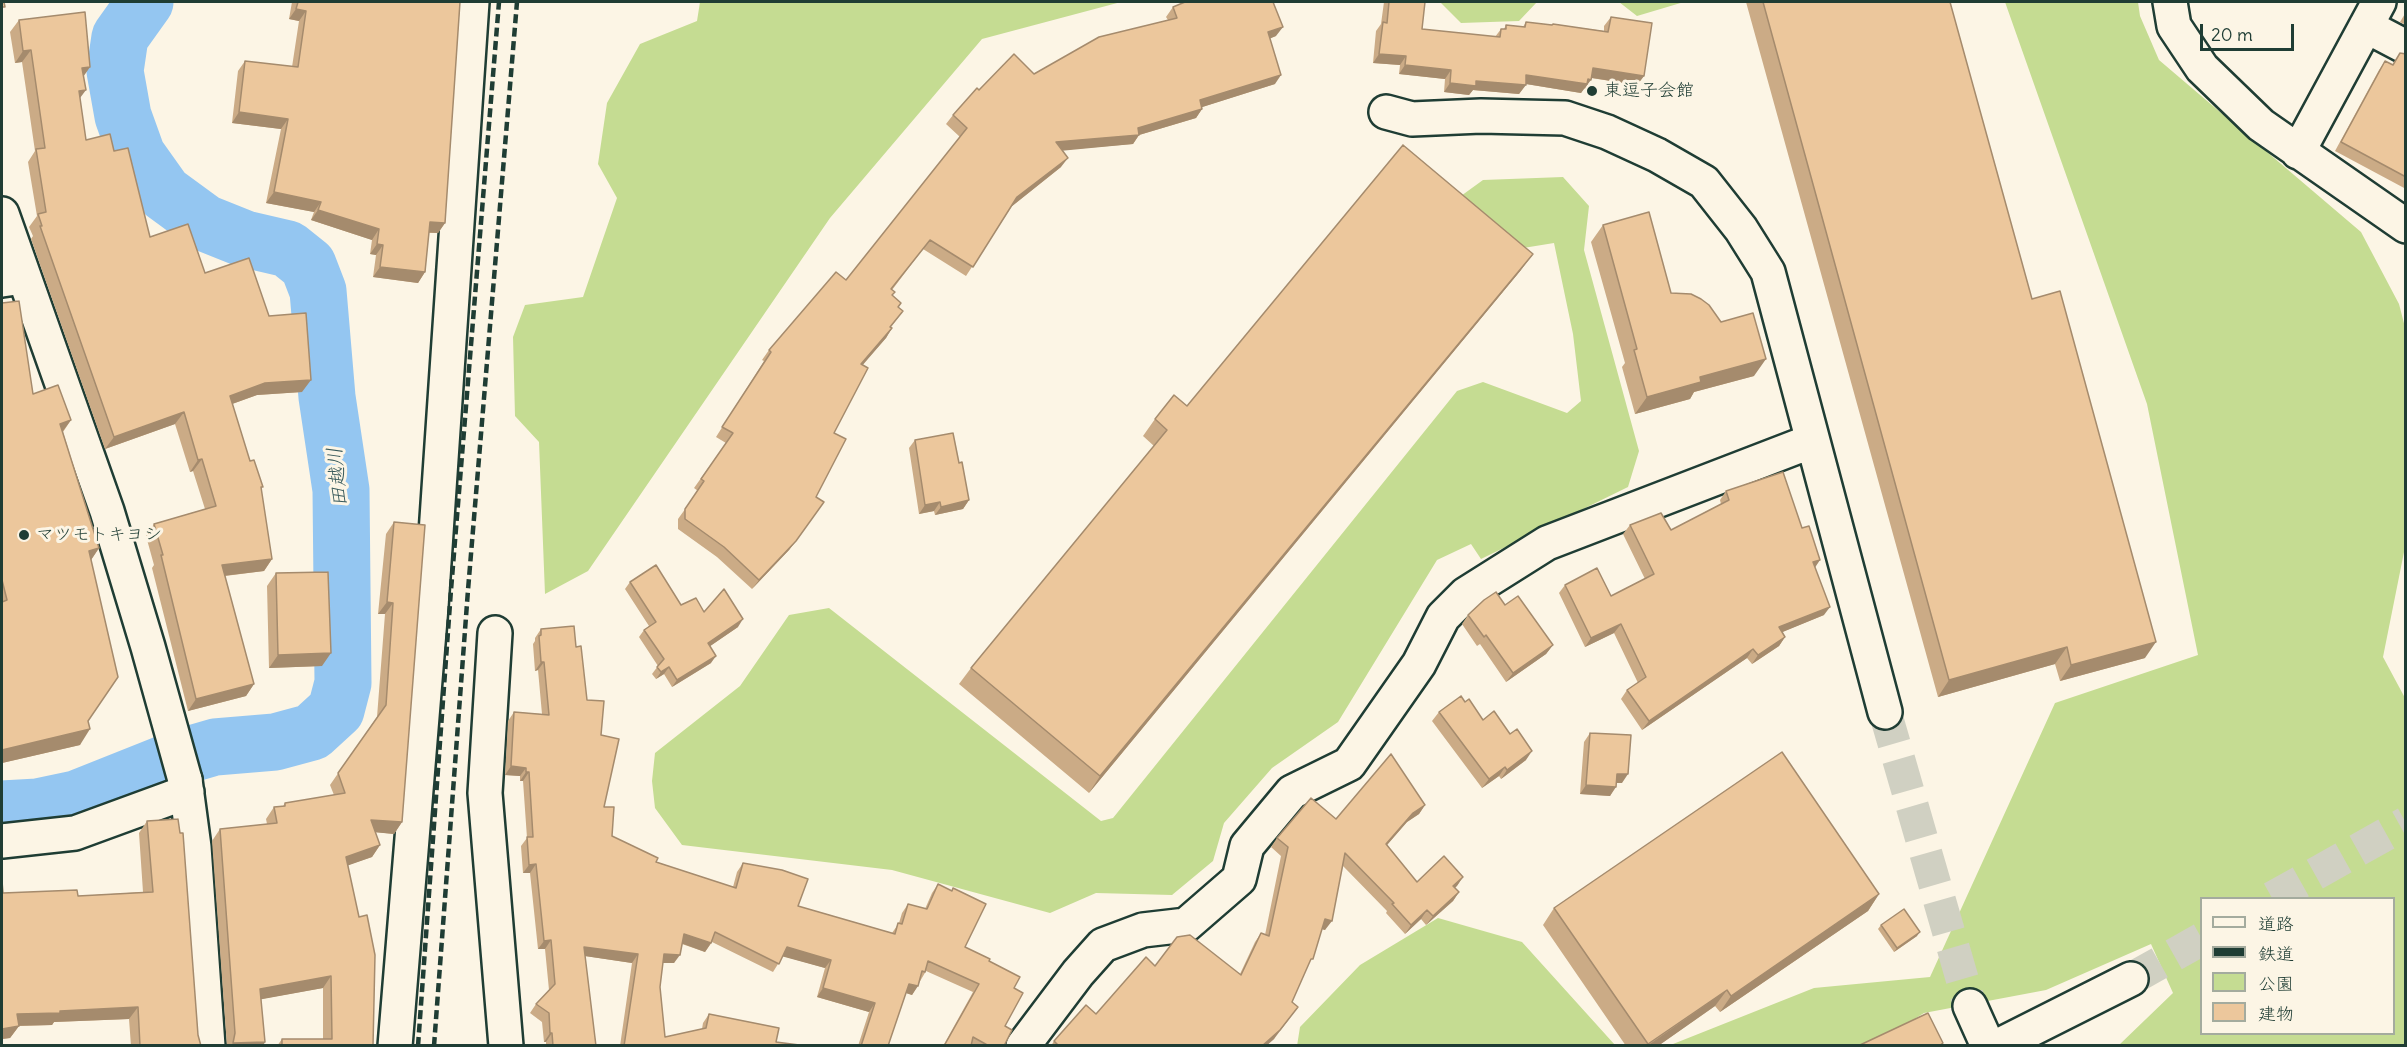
<!DOCTYPE html>
<html>
<head>
<meta charset="utf-8">
<style>
  body { margin:0 }
  #map { position:relative; width:2407px; height:1047px; overflow:hidden; background:#fcf5e5; font-family:Delius,"Klee One",sans-serif }
  canvas { display:block }
  .frame { position:absolute; inset:0; border:3px solid #1f3d34; pointer-events:none }
  .legend { position:absolute; left:2200px; top:897px; width:195px; height:138px; box-sizing:border-box; background:#fcf5e5; border:2px solid #a4ab9e; margin:0; padding:8px 10px; list-style:none; font-size:18px; color:#1f3d34 }
  .legend li { display:flex; align-items:center; gap:12px; height:30px }
  .legend b { width:30px; border:2px solid #a4ab9e }
  .scale { position:absolute; left:2200px; top:24px; width:94px; height:27px; box-sizing:border-box; border:3px solid #1f3d34; border-top:0; padding-left:8px; font-size:18px; line-height:21px; white-space:nowrap; color:#1f3d34; -webkit-text-stroke:4px #fcf5e5; paint-order:stroke }
</style>
</head>
<body>
<div id="map">
<canvas width="2407" height="1047"></canvas>
<div class="frame"></div>
<ul class="legend">
<li><b style="height:8px;background:#fcf5e5"></b>道路</li>
<li><b style="height:8px;background:#1f3d34"></b>鉄道</li>
<li><b style="height:16px;background:#c5dc92"></b>公園</li>
<li><b style="height:16px;background:#ecc79c"></b>建物</li>
</ul>
<div class="scale">20 m</div>
</div>
<script>
const c = document.querySelector('canvas').getContext('2d');
c.lineJoin = 'round';
function paint(path, color) {
  c.fillStyle = color;
  c.fill(path, 'evenodd');
}
function toPath(rows) {
  const path = new Path2D();
  for (const r of rows) {
    path.moveTo(r[0], r[1]);
    for (let i = 2; i < r.length; i += 2) path.lineTo(r[i], r[i + 1]);
  }
  return path;
}
function strokePath(path, color, width, dash) {
  c.strokeStyle = color;
  c.lineWidth = width;
  c.lineCap = dash ? 'butt' : 'round';
  c.setLineDash(dash || []);
  c.stroke(path);
}
function label(font, color, halo, rows, align = 'center') {
  c.font = font + ' Delius,"Klee One",sans-serif';
  c.lineWidth = 6;
  c.setLineDash([]);
  c.textBaseline = 'middle';
  c.strokeStyle = halo;
  c.fillStyle = color;
  for (const [text, x, y, turn = 0] of rows) {
    c.save();
    c.translate(x, y);
    c.rotate((+turn || 0) * Math.PI / 180);
    c.textAlign = isNaN(turn) ? turn : align;
    if (halo) c.strokeText(text, 0, 0);
    c.fillText(text, 0, 0);
    c.restore();
  }
}
paint(toPath([
  [700,2,1121,2,982,39,830,218,588,571,545,594,539,442,515,416,513,337,525,305,583,297,617,198,598,164,607,103,640,44,697,21],
  [1440,2,1537,2,1519,21,1461,23],
  [1619,2,1684,2,1637,16],
  [2005,2,2138,2,2140,16,2159,60,2361,232,2399,304,2406,331,2406,542,2383,657,2405,698,2405,1045,2119,1045,2173,993,2151,944,2046,990,1924,1013,1873,1045,1668,1046,1814,988,1930,977,2055,703,2198,655,2147,404],
  [2202,898,2394,898,2394,1034,2202,1034],
  [1563,177,1589,206,1584,250,1639,451,1628,487,1481,559,1471,544,1437,560,1338,722,1272,768,1224,823,1213,861,1172,895,1096,893,1050,913,892,870,682,845,655,808,652,781,655,753,740,686,789,615,829,608,1101,821,1113,818,1457,391,1483,382,1567,413,1581,401,1573,334,1554,243,1517,249,1454,201,1483,180],
  [1438,918,1522,942,1615,1045,1297,1046,1300,1027,1360,965]
]), '#c5dc92');
strokePath(toPath([
  [2,809,38,807,76,799,184,756,215,747,275,742,312,732,336,710,343,683,341,490,327,397,318,291,308,265,288,249,245,239,205,223,164,193,137,155,123,116,115,71,120,37,145,2]
]), '#94c6f1', 57);
strokePath(toPath([
  [1885,712,1970,1006]
]), '#d0d0c2', 33, [33, 16]);
strokePath(toPath([
  [2272,898,2406,823],
  [2131,979,2202,939]
]), '#d0d0c2', 33, [33, 16]);
const minor = toPath([
  [2170,2,2174,26,2202,68,2261,125,2406,226],
  [2366,26,2406,47],
  [1386,112,1412,119,1481,116,1565,118,1607,132,1657,155,1704,182,1741,229,1768,272,1885,712],
  [2298,152,2379,2],
  [2,280,23,277],
  [495,633,485,793,506,1046],
  [185,780,194,847,208,1046],
  [2,841,75,833,187,792],
  [1970,1006,1988,1046],
  [395,1046,431,607,472,2],
  [1023,1046,1078,973,1103,945,1143,930,1186,925,1239,879,1247,846,1292,792,1349,764,1419,664,1443,617,1466,594,1547,543,1812,441]
]);
const tertiary = toPath([
  [2,214,107,511,148,647,185,780],
  [1998,1046,2131,979]
]);
strokePath(minor, '#1f3d34', 38);
strokePath(tertiary, '#1f3d34', 38);
strokePath(minor, '#fcf5e5', 33);
strokePath(tertiary, '#fcf5e5', 33);
strokePath(toPath([
  [418,1046,451,590,499,2],
  [434,1046,468,590,517,2]
]), '#1f3d34', 4.5, [9, 4.5]);
paint(toPath([
  [292,2,460,2,445,223,438,233,429,233,425,272,418,283,373,277,376,255,370,254,372,240,311,220,314,212,266,203,281,129,232,123,238,71,245,61,292,67,299,21,289,19],
  [1384,2,1425,2,1422,29,1495,37,1501,29,1504,29,1506,25,1523,27,1526,22,1551,25,1553,24,1604,31,1604,26,1611,17,1644,76,1637,85,1591,78,1585,89,1584,88,1581,93,1526,84,1519,94,1473,90,1469,95,1444,92,1445,79,1399,74,1400,65,1373,63,1376,31,1381,24],
  [1746,2,1950,2,2032,299,2145,658,2060,681,2055,664,1938,697],
  [1173,7,1276,36,1270,38,1275,84,1202,107,1202,109,1196,118,1139,135,1133,144,1062,150,1061,167,1012,206,966,276,923,249,892,290,892,295,901,303,898,307,903,311,891,327,892,328,886,338,862,365,834,433,816,497,824,502,789,550,752,589,717,557,678,529,678,519,698,491,694,488,726,443,716,437,764,361,762,360,769,350,846,280,960,137,946,124,953,115,979,90,1034,74,1168,20,1166,17],
  [2406,12,2406,25,2400,22],
  [19,20,90,67,83,76,80,98,86,140,114,151,150,237,269,316,302,392,257,395,232,404,250,461,261,489,272,559,264,571,225,576,254,684,246,696,188,711,152,568,154,565,146,536,154,524,205,509,193,471,190,472,175,424,105,449,31,239,33,236,29,227,37,216,28,162,35,151,22,62,15,63,10,32],
  [2400,53,2406,54,2406,189,2335,151,2379,70,2385,61,2392,65],
  [1603,225,1754,376,1694,392,1690,399,1635,414,1622,367,1625,363,1591,242],
  [1521,270,1089,793,959,684,971,668,1154,446,1143,436,1155,419],
  [2,303,33,394,71,420,63,432,99,548,91,560,88,721,80,745,2,763],
  [915,440,959,463,969,500,963,509,935,515,934,511,919,514,909,448],
  [1726,491,1815,568,1824,615,1782,632,1785,637,1779,646,1752,664,1747,658,1642,730,1621,699,1627,690,1638,683,1614,633,1585,647,1559,593,1565,585,1611,596,1645,579,1623,534,1630,525,1671,530,1721,504,1720,500],
  [394,522,402,822,394,834,375,832,380,845,372,857,348,865,373,1046,277,1046,282,1039,323,1039,323,988,261,999,263,1046,227,1046,212,841,220,829,267,824,266,819,274,807,283,806,285,803,334,795,330,785,377,717,385,614,378,614,386,534],
  [276,573,322,666,269,668,267,586],
  [630,582,681,605,704,612,738,627,710,646,711,663,672,687,664,674,656,679,652,674,658,666,639,637,644,630,649,626,625,589],
  [1505,605,1553,645,1546,654,1506,682,1480,644,1477,646,1462,624,1468,615],
  [541,629,576,647,587,700,601,735,604,807,612,836,656,862,733,887,737,872,743,863,798,906,892,933,899,923,902,913,908,904,925,909,932,893,938,884,965,947,989,961,1014,988,1005,1026,1004,1046,943,1046,973,992,926,971,912,995,906,993,888,1046,858,1046,869,1012,817,997,825,968,783,956,773,972,712,942,705,952,682,944,674,963,663,963,660,987,665,1037,702,1029,703,1023,709,1014,776,1042,806,1046,620,1046,632,963,585,956,596,1046,546,1046,546,1042,544,1042,542,1022,530,1013,536,1004,549,990,545,949,538,949,530,873,523,873,521,846,527,838,523,781,520,781,520,776,505,775,508,721,514,712,542,714,538,670,535,671,533,644,535,641,535,638],
  [1465,702,1526,760,1501,779,1499,776,1482,788,1432,721,1439,712],
  [1590,733,1622,783,1617,783,1610,796,1580,794,1584,742],
  [1425,805,1419,814,1407,822,1387,845,1417,882,1463,877,1455,888,1459,892,1453,901,1426,925,1421,919,1405,934,1386,913,1387,911,1343,866,1325,930,1322,929,1307,968,1274,1039,1266,1046,1051,1046,1054,1041,1096,1014,1155,966,1240,974,1255,942,1261,933,1265,935,1281,856,1271,847,1277,838],
  [147,821,198,1035,201,1045,131,1046,129,1019,54,1022,52,1025,19,1026,10,1038,2,1039,2,881,3,893,78,896,143,892,139,833],
  [1879,894,1868,911,1720,1012,1715,1006,1658,1046,1626,1046,1543,925,1554,908],
  [1881,925,1917,936,1894,952,1878,929]
]), '#cbab86');
paint(toPath([
  [296,9,306,11,299,21,289,19],
  [1283,27,1276,36,1262,42,1268,32],
  [31,50,22,62,15,63,23,51],
  [1379,54,1406,56,1400,65,1373,63],
  [1405,65,1451,70,1445,79,1399,74],
  [90,67,81,80,82,68],
  [1593,68,1644,76,1637,85,1586,77],
  [1281,75,1275,84,1193,110,1200,100],
  [1526,75,1591,80,1581,93,1520,83],
  [1476,81,1526,85,1519,94,1473,90,1469,95,1444,92,1450,83],
  [86,90,77,102,79,91],
  [1202,109,1196,118,1139,135,1133,144,1049,152,1056,142,1138,128],
  [239,112,288,119,281,129,232,123],
  [1068,158,1061,167,1011,207,1017,197],
  [274,192,321,202,314,212,266,203],
  [318,210,379,229,372,240,311,220],
  [430,222,445,223,438,233,423,232],
  [377,244,383,245,376,255,370,254],
  [1533,254,1521,270,1089,793,1100,776],
  [380,267,425,272,418,283,373,277],
  [892,328,886,338,855,374,861,364],
  [1766,359,1754,376,1694,392,1690,399,1635,414,1647,397,1700,377],
  [311,380,302,392,257,395,221,408,230,396,265,383],
  [184,412,175,424,105,449,114,437],
  [71,420,60,435,60,424],
  [202,459,193,471,190,472,198,460],
  [969,500,963,509,935,515,941,507],
  [940,502,934,511,919,514,925,505],
  [796,541,789,550,752,589,759,580],
  [99,548,89,563,89,551],
  [272,559,264,571,214,577,222,565],
  [1820,560,1814,569,1813,562],
  [387,602,393,603,385,614,378,614],
  [1830,607,1824,615,1773,636,1779,627],
  [743,619,738,627,703,651,708,643],
  [1621,624,1614,633,1585,647,1591,638],
  [1785,637,1779,646,1752,664,1758,655],
  [2156,642,2145,658,2060,681,2071,665],
  [1553,645,1546,654,1506,682,1513,673],
  [2067,647,2055,664,1938,697,1949,680],
  [1753,649,1747,658,1642,730,1649,721],
  [331,653,322,666,269,668,278,655],
  [716,656,711,663,672,687,677,680],
  [541,662,544,662,538,670,535,671],
  [669,667,664,674,656,679,661,672],
  [254,684,246,696,188,711,196,699],
  [90,729,80,745,2,763,2,750],
  [1532,751,1526,760,1501,779,1507,770],
  [511,766,526,768,520,776,505,775],
  [1505,767,1499,776,1482,788,1489,779],
  [526,772,529,772,523,781,520,781],
  [1617,774,1628,774,1622,783,1611,783],
  [1586,785,1616,787,1610,796,1580,794],
  [1425,805,1419,814,1407,822,1380,853,1386,844,1413,813],
  [371,820,402,822,394,834,362,831],
  [380,845,372,857,338,869,346,857],
  [536,864,530,873,523,873,529,865],
  [1463,877,1457,886,1447,895,1453,886],
  [1459,892,1453,901,1426,925,1433,916],
  [1879,894,1868,911,1720,1012,1731,996],
  [1427,910,1421,919,1405,934,1411,925],
  [1325,919,1332,921,1325,930,1318,928],
  [1920,932,1917,936,1894,952,1897,948],
  [684,934,711,943,705,952,678,942],
  [551,940,545,949,538,949,544,941],
  [584,947,638,954,632,963,578,955],
  [787,947,831,960,825,968,781,956],
  [664,954,680,955,674,963,658,963],
  [331,976,323,988,252,1001,260,989],
  [909,984,918,986,912,995,903,992],
  [823,988,875,1003,869,1012,817,997],
  [1727,990,1715,1006,1658,1046,1647,1046],
  [138,1007,129,1019,54,1022,52,1025,9,1026,17,1014,60,1011],
  [1298,1007,1274,1039,1266,1046,1262,1046],
  [19,1026,10,1038,2,1039,2,1029],
  [550,1033,552,1033,546,1042,544,1042],
  [265,1042,263,1046,231,1046,233,1043]
]), '#a58b6d');
const building = toPath([
  [2,2,4,2,5,7,2,7,2,2],
  [298,2,460,2,445,223,430,222,425,272,380,267,383,245,377,244,379,229,318,210,321,202,274,192,288,119,239,112,245,61,298,67,306,11,296,9,298,2],
  [1185,2,1273,2,1283,27,1268,32,1281,75,1200,100,1202,109,1138,128,1139,135,1056,142,1068,158,1017,197,973,267,930,240,891,289,895,292,892,295,901,303,898,307,903,311,890,327,892,328,861,364,868,368,834,433,846,439,816,497,824,502,796,541,759,580,724,547,685,519,685,509,704,481,701,479,733,433,722,427,771,352,769,350,836,272,846,280,967,128,953,115,977,88,979,90,1014,54,1034,74,1099,37,1177,18,1173,7,1185,2],
  [1389,2,1425,2,1422,29,1500,37,1501,29,1506,29,1506,25,1525,27,1526,22,1552,25,1553,24,1608,32,1611,17,1652,23,1644,76,1593,68,1591,80,1588,79,1587,84,1526,75,1526,85,1476,81,1476,86,1450,83,1451,70,1405,65,1406,56,1379,54,1383,22,1387,23,1389,2],
  [1763,2,1950,2,2032,299,2060,291,2156,642,2071,665,2067,647,1949,680,1763,2],
  [85,12,90,67,82,68,86,90,79,91,86,140,110,134,114,151,128,148,150,237,188,224,205,273,249,258,269,316,306,313,311,380,265,383,230,396,250,461,254,460,263,487,261,487,272,559,222,565,254,684,196,699,161,555,163,555,154,524,216,506,202,459,198,460,184,412,114,437,40,226,42,226,38,214,46,212,36,149,45,148,31,50,23,51,19,20,85,12],
  [2400,53,2406,54,2406,177,2341,142,2385,61,2393,65,2400,53],
  [1403,145,1533,254,1100,776,971,668,1167,430,1155,419,1174,395,1187,406,1403,145],
  [1649,212,1671,293,1691,294,1701,299,1709,305,1721,322,1753,313,1766,359,1700,377,1701,382,1647,397,1634,350,1637,349,1603,225,1649,212],
  [19,301,33,394,58,385,71,420,60,424,99,548,89,551,118,677,88,721,90,729,2,750,2,602,7,600,2,580,2,303,19,301],
  [953,433,959,463,962,462,969,500,941,507,940,502,925,505,915,440,953,433],
  [1783,472,1802,528,1809,526,1820,560,1813,562,1830,607,1779,627,1785,637,1758,655,1753,649,1649,721,1627,690,1646,677,1621,624,1591,638,1565,585,1597,568,1611,596,1654,574,1630,525,1661,513,1671,530,1729,500,1726,491,1783,472],
  [394,522,425,525,402,822,371,820,380,845,346,857,359,917,367,915,375,955,373,1046,282,1046,282,1039,332,1039,331,976,260,989,265,1042,233,1043,235,1033,220,829,277,823,274,807,285,806,285,803,345,793,338,773,386,705,393,603,387,602,394,522],
  [656,565,681,605,696,598,704,612,724,589,743,619,708,643,716,656,677,680,669,667,661,672,657,667,664,659,644,630,656,622,630,582,656,565],
  [328,572,331,653,278,655,276,573,328,572],
  [1496,592,1505,605,1518,596,1553,645,1513,673,1486,635,1484,637,1468,615,1484,600,1496,592],
  [574,626,576,647,581,646,587,700,604,701,601,735,619,739,604,807,614,807,612,836,658,858,656,862,736,888,743,863,782,870,808,879,798,906,895,934,898,923,902,924,908,904,927,909,938,884,952,891,953,888,986,904,965,947,990,959,989,961,1020,977,1014,988,1023,993,1005,1026,1012,1030,1004,1046,989,1046,973,1037,971,1046,944,1046,979,984,928,961,925,972,922,971,918,986,909,984,888,1046,861,1046,875,1003,823,988,831,960,787,947,779,964,715,932,711,943,684,934,680,955,664,954,660,987,665,1037,706,1028,709,1014,779,1028,776,1042,807,1046,624,1046,638,954,584,947,596,1046,553,1046,552,1033,550,1033,549,1013,536,1004,555,984,551,940,544,941,536,864,529,865,527,837,533,837,529,772,526,772,526,768,511,766,514,712,549,715,544,662,541,662,539,636,541,635,541,629,574,626],
  [1461,696,1465,702,1469,699,1483,720,1494,711,1510,734,1517,729,1532,751,1507,770,1505,767,1489,779,1439,712,1461,696],
  [1590,733,1631,735,1628,774,1617,774,1616,787,1586,785,1590,733],
  [1782,752,1879,894,1731,996,1727,990,1648,1044,1554,908,1782,752],
  [1391,754,1425,805,1413,813,1386,844,1417,882,1444,856,1463,877,1453,886,1459,892,1433,916,1427,910,1411,925,1392,904,1394,903,1345,853,1332,921,1325,919,1313,959,1311,959,1292,1002,1298,1007,1280,1030,1262,1046,1059,1046,1054,1041,1086,1005,1096,1014,1146,957,1155,966,1177,937,1190,935,1241,975,1261,933,1269,936,1288,847,1277,838,1311,798,1336,819,1391,754],
  [178,819,180,833,183,833,198,1035,201,1046,140,1046,138,1007,60,1011,60,1013,17,1014,19,1026,2,1029,2,881,3,893,77,890,78,896,153,892,147,821,178,819],
  [1904,909,1920,932,1897,948,1881,925,1904,909],
  [1928,1013,1943,1043,1939,1046,1860,1046,1860,1045,1928,1013]
]);
paint(building, '#ecc79c');
strokePath(building, '#a58b6d', 1.5);
for (const [x, y, r, color] of [
  [1592,91,6,"#1f3d34"],
  [24,535,6,"#1f3d34"]
]) {
  const dot = new Path2D();
  dot.arc(x, y, r, 0, 2 * Math.PI);
  c.fillStyle = color;
  c.fill(dot);
  strokePath(dot, '#fcf5e5', 2);
}
label('18px', '#1f3d34', '#fcf5e5', [
  ["東逗子会館",1604,91],
  ["マツモトキヨシ",36,535]
], 'left');
label('italic 20px', '#36585a', '#fcf5e5', [
  ["田越川",338,477,-96]
]);
</script>
</body>
</html>
